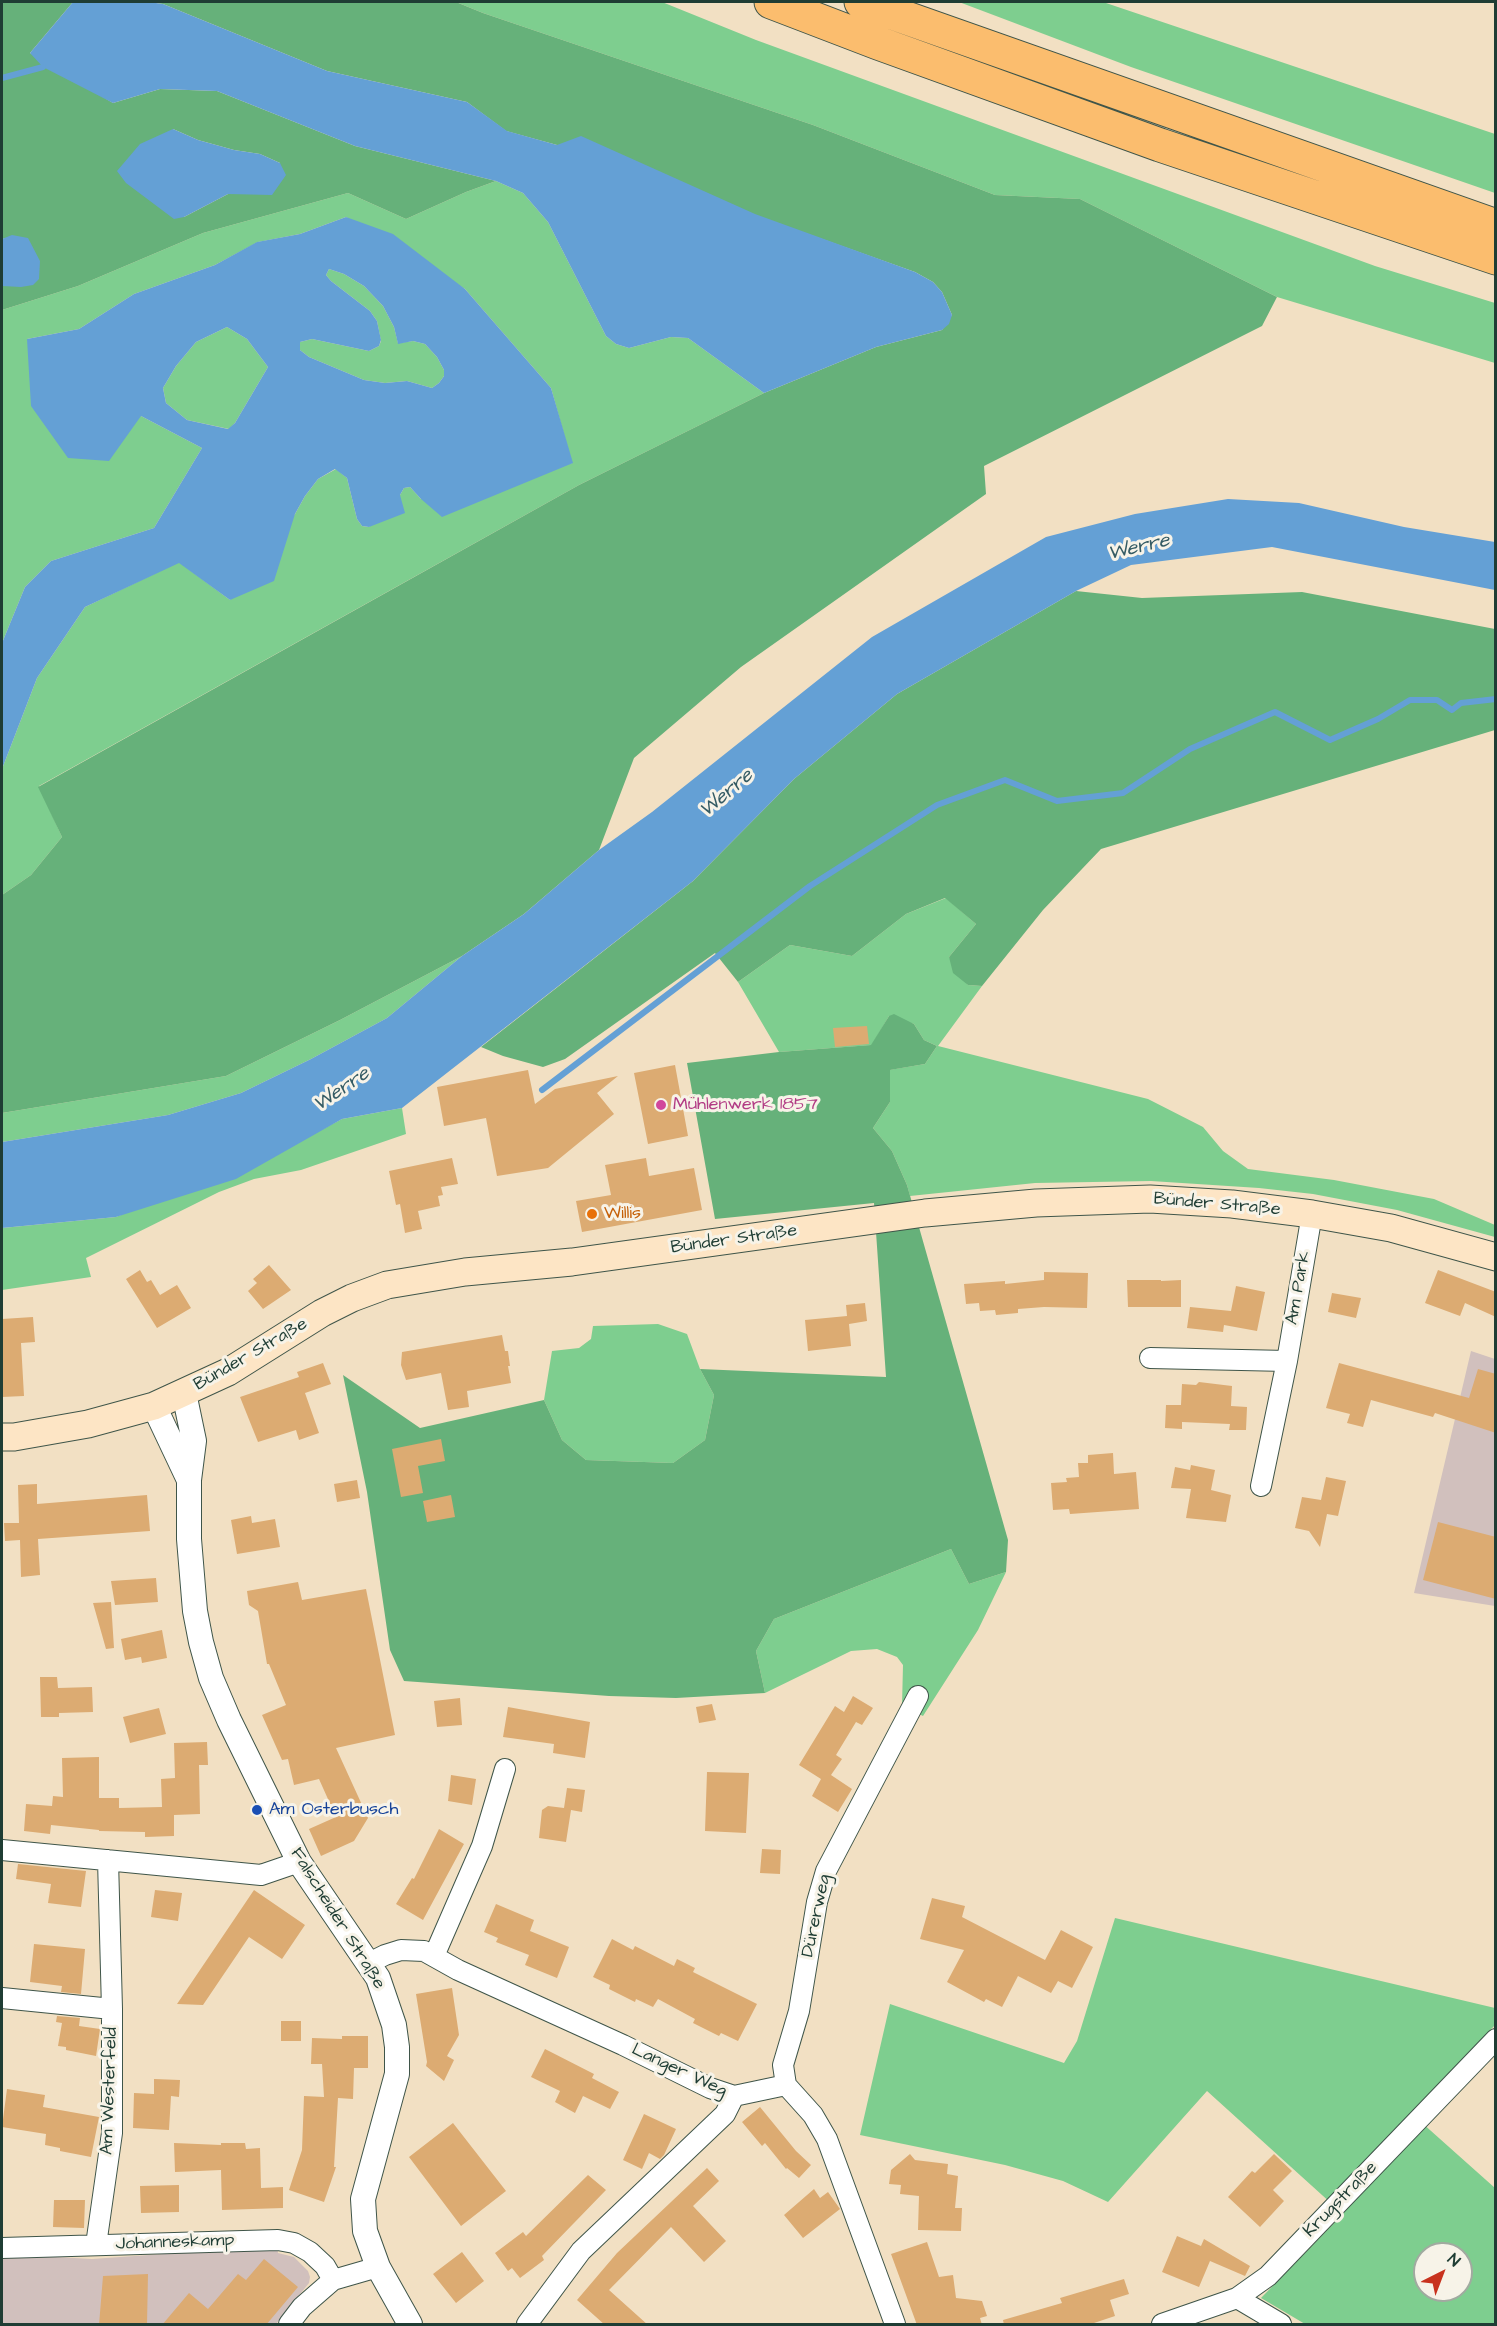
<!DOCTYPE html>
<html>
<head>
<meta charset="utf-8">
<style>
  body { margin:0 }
  #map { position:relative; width:1497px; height:2326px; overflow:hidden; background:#f2e0c3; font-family:"Architects Daughter",sans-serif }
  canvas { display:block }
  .frame { position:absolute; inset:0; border:3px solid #1f3d34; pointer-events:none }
  .north { position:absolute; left:1413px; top:2242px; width:60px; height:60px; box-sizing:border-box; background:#f7f3e8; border:2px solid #a1aaa0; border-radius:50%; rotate:42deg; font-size:16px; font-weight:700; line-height:24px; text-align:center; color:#1f3d34 }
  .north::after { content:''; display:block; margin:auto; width:21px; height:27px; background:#c8321e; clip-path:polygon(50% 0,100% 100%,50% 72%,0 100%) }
</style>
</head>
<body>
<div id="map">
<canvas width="1497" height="2326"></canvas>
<div class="frame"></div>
<div class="north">N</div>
</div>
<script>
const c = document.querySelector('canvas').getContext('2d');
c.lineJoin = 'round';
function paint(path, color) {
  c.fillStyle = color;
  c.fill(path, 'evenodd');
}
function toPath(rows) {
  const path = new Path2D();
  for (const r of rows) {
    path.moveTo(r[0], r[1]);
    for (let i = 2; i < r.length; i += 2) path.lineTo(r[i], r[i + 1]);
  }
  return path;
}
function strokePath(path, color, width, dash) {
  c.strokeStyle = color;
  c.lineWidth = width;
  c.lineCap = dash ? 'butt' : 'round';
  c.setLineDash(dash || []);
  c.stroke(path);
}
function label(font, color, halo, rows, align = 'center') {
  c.font = font + ' "Architects Daughter",sans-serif';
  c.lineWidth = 6;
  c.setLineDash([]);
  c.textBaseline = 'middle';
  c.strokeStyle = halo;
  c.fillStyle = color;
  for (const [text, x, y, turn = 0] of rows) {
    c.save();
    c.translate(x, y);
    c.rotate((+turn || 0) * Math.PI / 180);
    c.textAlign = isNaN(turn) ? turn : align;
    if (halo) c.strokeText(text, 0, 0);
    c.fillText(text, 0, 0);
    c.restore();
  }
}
paint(toPath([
  [1471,1351,1495,1359,1495,1606,1414,1593],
  [277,2246,278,2253,294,2257,308,2271,310,2277,309,2283,276,2324,2,2324,2,2254,92,2259]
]), '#d1c0bd');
paint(toPath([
  [456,2,662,2,756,40,1375,266,1495,303,1495,363,1277,297,1080,199,995,195,813,125,483,13],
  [959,2,1103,2,1495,134,1495,193,1131,67],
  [496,181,523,193,548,222,606,336,616,344,629,348,671,337,688,338,764,393,579,485,39,786,62,837,31,875,2,895,2,769,37,678,85,607,179,562,230,600,295,514,305,496,318,479,336,469,347,478,357,519,362,526,369,527,400,495,404,488,410,487,421,499,572,463,551,388,465,289,346,217,300,234,258,242,215,265,134,294,79,329,27,339,141,416,202,448,154,528,51,561,25,587,2,643,2,310,78,286,203,233,348,193,406,219,466,192],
  [329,269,344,274,364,286,383,306,394,327,398,343,413,341,425,344,437,357,444,370,444,376,439,383,432,388,407,381,385,383,364,380,309,357,300,350,300,342,312,339,369,351,379,346,381,341,377,321,370,311,331,281,326,275],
  [227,327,247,339,268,367,235,423,229,429,187,420,166,403,163,388,176,366,196,342],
  [946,898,976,924,949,957,968,985,982,986,938,1046,1148,1099,1203,1127,1223,1151,1248,1169,1334,1180,1434,1199,1495,1225,1495,1237,1397,1210,1313,1194,1259,1188,1151,1181,1035,1183,910,1196,907,1185,892,1151,873,1128,890,1102,889,1070,925,1064,937,1046,924,1040,914,1024,889,1016,872,1045,779,1052,738,982,790,945,852,956,906,914],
  [462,956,387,1018,311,1059,241,1093,168,1115,2,1142,2,1113,226,1076,340,1020],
  [402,1108,406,1134,301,1170,254,1179,219,1192,86,1258,91,1277,2,1290,2,1228,116,1217,302,1140,342,1119],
  [658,1324,687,1334,700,1369,714,1395,705,1440,673,1463,586,1460,562,1440,544,1400,552,1351,579,1348,591,1339,593,1326],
  [951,1549,969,1584,1006,1572,978,1630,923,1716,902,1706,903,1665,897,1657,877,1649,851,1651,765,1693,756,1651,774,1619],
  [1115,1918,1495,2008,1495,2025,1412,2114,1495,2188,1495,2324,1305,2324,1261,2298,1343,2214,1207,2091,1108,2202,1063,2181,1005,2165,860,2135,890,2004,1064,2063,1077,2041],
  [1425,2254,1461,2254,1461,2290,1425,2290]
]), '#7ece8f');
paint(toPath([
  [2,2,73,2,30,53,113,103,160,89,217,91,355,146,496,181,466,192,406,219,348,193,203,233,78,286,2,310,2,286,7,238,2,239],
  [173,129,198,140,234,150,260,154,280,163,245,194,228,194,184,217],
  [149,2,456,2,483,13,813,125,995,195,1080,199,1277,297,1262,326,984,466,986,494,741,667,634,758,599,850,524,914,462,956,340,1020,226,1076,2,1113,2,895,31,875,62,837,38,787,579,485,764,393,876,347,942,330,952,315,942,292,933,282,915,272,557,145,506,131,467,102,327,71,163,4],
  [1076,591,1142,598,1302,592,1495,629,1495,730,1101,849,1043,910,982,986,968,985,953,973,949,957,976,924,945,898,906,914,852,956,790,945,738,982,715,953,565,1059,543,1067,503,1056,481,1047,693,881,794,779,897,694],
  [894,1014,914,1024,924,1040,937,1046,925,1064,890,1070,890,1102,873,1128,892,1151,907,1185,1008,1540,1006,1572,969,1584,951,1549,774,1619,756,1651,765,1693,676,1698,609,1696,404,1681,390,1650,367,1492,343,1375,420,1428,544,1400,562,1440,586,1460,673,1463,705,1440,714,1395,700,1369,886,1377,874,1203,715,1219,687,1063,779,1052,871,1045,889,1016]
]), '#66b17a');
paint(toPath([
  [73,2,149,2,163,4,327,71,467,102,507,131,557,145,581,136,755,214,915,272,933,282,942,292,952,315,949,324,942,330,876,347,764,393,688,338,671,337,629,348,616,344,606,336,548,222,523,193,496,181,355,146,217,91,160,89,113,103,43,67,30,53],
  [173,129,198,140,234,150,260,154,280,163,286,175,272,195,228,194,184,217,174,219,126,183,117,171,140,144],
  [346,217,393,234,465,289,551,388,573,463,442,517,421,499,410,487,404,488,400,495,405,513,369,527,362,526,357,519,347,478,335,469,318,479,305,496,295,514,274,581,230,600,179,563,85,607,37,678,2,769,2,643,25,587,51,561,154,528,202,448,141,416,109,461,68,458,31,406,27,339,79,329,134,294,215,265,257,242,300,234],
  [329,269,344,274,364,286,383,306,394,327,398,344,413,341,425,344,437,357,444,370,444,376,439,383,432,388,407,381,385,383,364,380,309,357,300,350,300,342,312,339,369,351,379,346,381,340,377,321,370,311,331,281,326,275],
  [227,327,247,339,268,367,235,423,228,429,187,420,166,403,163,388,176,366,196,342],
  [12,235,28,238,40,261,39,279,33,285,21,287,2,286,2,239],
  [1228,499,1299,503,1404,527,1495,542,1495,590,1272,547,1131,565,1076,591,897,694,794,779,693,881,402,1108,342,1119,236,1179,116,1217,2,1228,2,1142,168,1115,241,1093,311,1059,387,1018,462,956,524,914,599,850,652,812,872,637,1046,537,1135,514]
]), '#64a0d5');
strokePath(toPath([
  [2,78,43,67],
  [542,1090,810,886,937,805,1005,780,1057,801,1123,793,1190,749,1275,712,1330,740,1378,719,1410,700,1437,700,1452,710,1461,703,1496,699]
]), '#64a0d5', 6);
paint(toPath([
  [867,1026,869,1044,835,1047,833,1028],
  [675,1065,688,1136,648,1144,634,1073],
  [528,1070,535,1104,555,1089,618,1076,597,1093,614,1114,548,1168,497,1176,486,1118,444,1126,437,1087],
  [452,1158,458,1184,441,1187,443,1195,438,1196,440,1206,418,1211,422,1229,405,1233,400,1204,396,1205,389,1171],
  [646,1158,649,1176,694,1168,702,1210,582,1232,576,1201,611,1195,605,1165],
  [269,1265,291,1290,263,1309,248,1291,257,1283,253,1279],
  [140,1270,147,1282,151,1280,160,1295,177,1285,191,1308,157,1328,126,1279],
  [1438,1270,1496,1292,1496,1317,1465,1303,1460,1316,1425,1303],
  [1044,1272,1088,1273,1087,1308,1044,1307,1018,1309,1018,1313,996,1315,995,1310,980,1311,979,1303,966,1304,964,1284,1005,1281,1005,1284,1044,1280],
  [1127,1280,1161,1280,1161,1281,1181,1280,1181,1307,1128,1307],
  [1236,1286,1265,1292,1257,1331,1224,1325,1223,1332,1187,1328,1190,1307,1231,1311],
  [1332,1293,1361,1298,1356,1318,1328,1312],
  [865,1303,867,1321,849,1324,851,1346,808,1351,805,1320,847,1316,846,1305],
  [33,1317,35,1342,21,1343,24,1396,2,1397,2,1319],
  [502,1335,505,1351,508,1351,510,1366,508,1366,511,1383,467,1391,469,1407,448,1410,441,1373,406,1380,401,1365,402,1352],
  [323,1363,331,1384,305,1393,319,1433,299,1440,296,1430,258,1442,240,1397,299,1377,297,1372],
  [1339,1363,1469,1398,1478,1369,1496,1374,1496,1433,1435,1413,1433,1417,1371,1400,1363,1427,1347,1423,1350,1414,1326,1408],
  [1199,1382,1232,1386,1231,1406,1247,1407,1246,1430,1229,1430,1230,1424,1182,1422,1182,1429,1165,1428,1166,1405,1181,1405,1182,1384,1196,1385],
  [441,1439,445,1461,418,1466,423,1493,401,1497,392,1449],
  [1113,1453,1114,1474,1136,1472,1139,1509,1070,1514,1069,1509,1053,1510,1051,1483,1067,1482,1066,1478,1079,1477,1078,1463,1088,1463,1088,1455],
  [1191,1465,1215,1470,1211,1490,1231,1495,1226,1522,1186,1518,1191,1489,1171,1488,1175,1467,1190,1470],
  [1326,1477,1346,1481,1338,1516,1327,1514,1320,1547,1309,1531,1295,1528,1302,1497,1321,1500],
  [357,1480,360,1498,337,1502,334,1484],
  [37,1484,37,1504,147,1495,150,1531,38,1539,40,1575,21,1577,20,1540,5,1541,4,1523,19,1523,18,1485],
  [451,1495,455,1517,427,1522,423,1501],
  [251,1516,252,1523,275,1519,280,1547,237,1554,231,1520],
  [1438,1522,1496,1537,1496,1599,1423,1580],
  [156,1578,158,1602,115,1605,111,1581],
  [298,1582,302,1600,366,1589,395,1735,336,1748,368,1818,354,1841,321,1856,309,1829,336,1817,319,1779,294,1785,288,1759,282,1760,262,1715,286,1705,269,1664,267,1664,258,1611,249,1605,247,1591],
  [111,1602,114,1648,106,1649,93,1603],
  [162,1630,167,1658,142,1663,141,1657,125,1660,121,1639],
  [40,1677,57,1677,58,1688,92,1687,93,1712,59,1713,59,1717,41,1717],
  [853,1696,873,1708,862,1725,856,1722,836,1755,842,1759,831,1775,852,1789,838,1812,812,1796,821,1779,799,1765,835,1706,844,1712],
  [460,1698,462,1725,437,1727,434,1701],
  [712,1704,716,1720,699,1723,696,1707],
  [508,1707,590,1722,585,1758,553,1753,554,1744,503,1737],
  [159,1708,166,1734,130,1743,123,1717],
  [207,1742,208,1765,199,1765,200,1814,174,1815,174,1836,145,1837,145,1832,99,1831,99,1830,51,1825,50,1834,24,1831,26,1804,52,1806,53,1796,63,1797,62,1758,99,1757,99,1798,119,1798,119,1808,162,1807,161,1779,175,1778,174,1743],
  [707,1772,749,1773,746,1833,705,1831],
  [451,1775,476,1779,472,1805,448,1801],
  [567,1788,585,1790,582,1812,571,1810,566,1842,539,1838,542,1810,548,1806,564,1808],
  [439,1829,464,1844,423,1920,396,1904,412,1878,414,1879],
  [762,1849,781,1850,780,1874,760,1873],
  [18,1864,86,1871,81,1907,48,1903,51,1884,16,1879],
  [155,1890,182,1893,178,1921,151,1917],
  [254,1890,305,1925,282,1959,249,1937,203,2005,177,2004],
  [932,1898,965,1906,962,1917,1045,1960,1061,1930,1093,1947,1072,1988,1058,1981,1051,1993,1018,1976,1002,2007,986,1999,984,2002,947,1982,964,1950,920,1939],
  [496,1904,534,1920,530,1931,569,1947,557,1978,525,1965,529,1955,496,1942,498,1938,484,1932],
  [612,1939,633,1950,635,1946,674,1966,677,1959,695,1968,693,1972,757,2004,738,2041,721,2033,719,2036,693,2023,695,2019,658,1999,653,2007,636,1999,635,2002,609,1989,610,1985,593,1977],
  [34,1944,85,1949,81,1994,61,1992,62,1986,30,1982],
  [452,1988,459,2035,447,2056,454,2060,444,2081,426,2066,427,2062,416,1994],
  [57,2016,80,2018,79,2026,100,2029,96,2056,66,2050,66,2047,58,2046,62,2023,56,2022],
  [281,2021,301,2021,301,2041,281,2041],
  [342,2036,368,2036,368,2068,354,2068,353,2099,338,2098,334,2167,336,2167,324,2202,289,2190,302,2150,304,2096,324,2097,322,2064,311,2064,312,2038,342,2039],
  [545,2049,594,2074,592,2078,619,2092,610,2109,583,2096,575,2113,555,2102,560,2091,531,2077],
  [154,2079,180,2080,179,2097,171,2096,169,2130,133,2128,134,2093,154,2094],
  [7,2089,45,2095,43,2107,99,2117,91,2157,60,2151,60,2148,45,2145,46,2134,2,2127],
  [760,2107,796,2151,811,2165,799,2178,787,2168,786,2169,765,2143,762,2146,742,2122],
  [644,2114,676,2129,664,2155,660,2159,649,2153,642,2169,623,2160],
  [453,2123,506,2191,461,2226,409,2157],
  [174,2143,221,2145,221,2143,245,2143,246,2149,260,2148,261,2188,283,2187,283,2208,222,2210,221,2170,175,2172],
  [910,2154,915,2160,948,2164,947,2174,958,2176,955,2208,962,2208,961,2231,918,2230,919,2196,900,2194,901,2185,889,2184,891,2170],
  [1274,2154,1292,2171,1273,2190,1284,2201,1260,2227,1228,2197,1252,2171,1255,2173],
  [707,2168,719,2181,693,2206,726,2241,704,2262,671,2227,609,2290,648,2325,605,2325,577,2300,617,2253],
  [588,2175,606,2190,542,2256,544,2260,520,2278,512,2268,508,2271,495,2253,523,2232,526,2236],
  [179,2185,179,2212,141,2213,140,2186],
  [814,2189,820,2198,828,2192,840,2209,803,2238,784,2215],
  [54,2200,85,2200,84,2228,53,2227],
  [1177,2236,1201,2246,1204,2239,1250,2266,1245,2276,1210,2261,1199,2287,1162,2272],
  [927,2242,939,2277,953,2275,956,2298,982,2301,987,2316,980,2318,982,2325,917,2325,891,2254],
  [462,2252,484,2281,456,2303,433,2274],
  [264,2259,298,2287,266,2325,162,2325,189,2293,208,2309,238,2274,246,2280],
  [148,2274,147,2325,99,2325,103,2276],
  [1124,2279,1129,2294,1110,2300,1115,2316,1088,2325,1004,2325,1003,2320,1062,2303,1060,2298]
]), '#dcab72');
const minor = toPath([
  [1150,1358,1287,1361],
  [1261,1486,1287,1361,1312,1214],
  [2,1850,261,1875,299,1862],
  [434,1956,482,1846,505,1769],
  [369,1963,385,1955,401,1950,424,1951,458,1970,623,2045,710,2088,734,2096,786,2085],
  [2,1998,112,2009],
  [786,2085,783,2065,799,2011,817,1902,826,1871,918,1696],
  [786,2085,813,2115,827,2139,895,2324],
  [96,2245,112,2133,112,2009,108,1860],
  [2,2248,278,2240,294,2243,310,2252,325,2266,333,2280],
  [1237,2298,1281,2324],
  [289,2324,302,2307,333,2280,378,2267],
  [527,2324,581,2251,725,2114,734,2096],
  [1162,2324,1237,2298,1268,2276,1496,2039]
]);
const tertiary = toPath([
  [184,1393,194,1441,189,1480,189,1539,195,1611,201,1642,211,1678,229,1720,299,1862,378,1978,394,2025,397,2047,397,2074,363,2199,365,2231,378,2267,410,2324],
  [154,1406,189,1480]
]);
const secondary = toPath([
  [2,1437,14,1437,88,1424,154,1406,228,1372,322,1313,352,1298,387,1285,465,1272,572,1262,925,1213,1036,1203,1150,1199,1232,1204,1312,1214,1391,1228,1496,1257]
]);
const motorway = toPath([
  [771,2,878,43,1160,145,1496,258],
  [861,2,1496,226]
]);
strokePath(minor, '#3f5549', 22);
strokePath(tertiary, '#3f5549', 26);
strokePath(secondary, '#3f5549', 29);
strokePath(motorway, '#3f5549', 35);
strokePath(minor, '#fff', 20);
strokePath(tertiary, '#fff', 24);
strokePath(secondary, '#fde5c5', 27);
strokePath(motorway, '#fbbd6e', 33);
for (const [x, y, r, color] of [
  [661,1105,6,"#d1479c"],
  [592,1214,6,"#e8710a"],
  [257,1810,6,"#1a4fb4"]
]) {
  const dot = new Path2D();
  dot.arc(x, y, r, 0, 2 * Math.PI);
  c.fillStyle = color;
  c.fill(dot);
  strokePath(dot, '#f7f3e8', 2);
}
label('18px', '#b23c85', '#f7f3e8', [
  ["Mühlenwerk 1857",673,1105]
], 'left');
label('18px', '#1f3d34', '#f7f3e8', [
  ["Bünder Straße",1217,1205,5],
  ["Bünder Straße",734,1240,-8],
  ["Am Park",1299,1288,-80],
  ["Bünder Straße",251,1355,-30],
  ["Dürerweg",817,1916,-78],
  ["Falscheider Straße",337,1919,58],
  ["Langer Weg",679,2071,25],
  ["Am Westerfeld",110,2091,-88],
  ["Krugstraße",1341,2200,-46],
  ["Johanneskamp",175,2243,-2]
]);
label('18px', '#c56008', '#f7f3e8', [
  ["Willis",604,1214]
], 'left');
label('18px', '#164399', '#f7f3e8', [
  ["Am Osterbusch",269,1810]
], 'left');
label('italic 20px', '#345b64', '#f7f3e8', [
  ["Werre",1139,548,-13],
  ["Werre",727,794,-40],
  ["Werre",342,1090,-34]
]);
</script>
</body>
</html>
